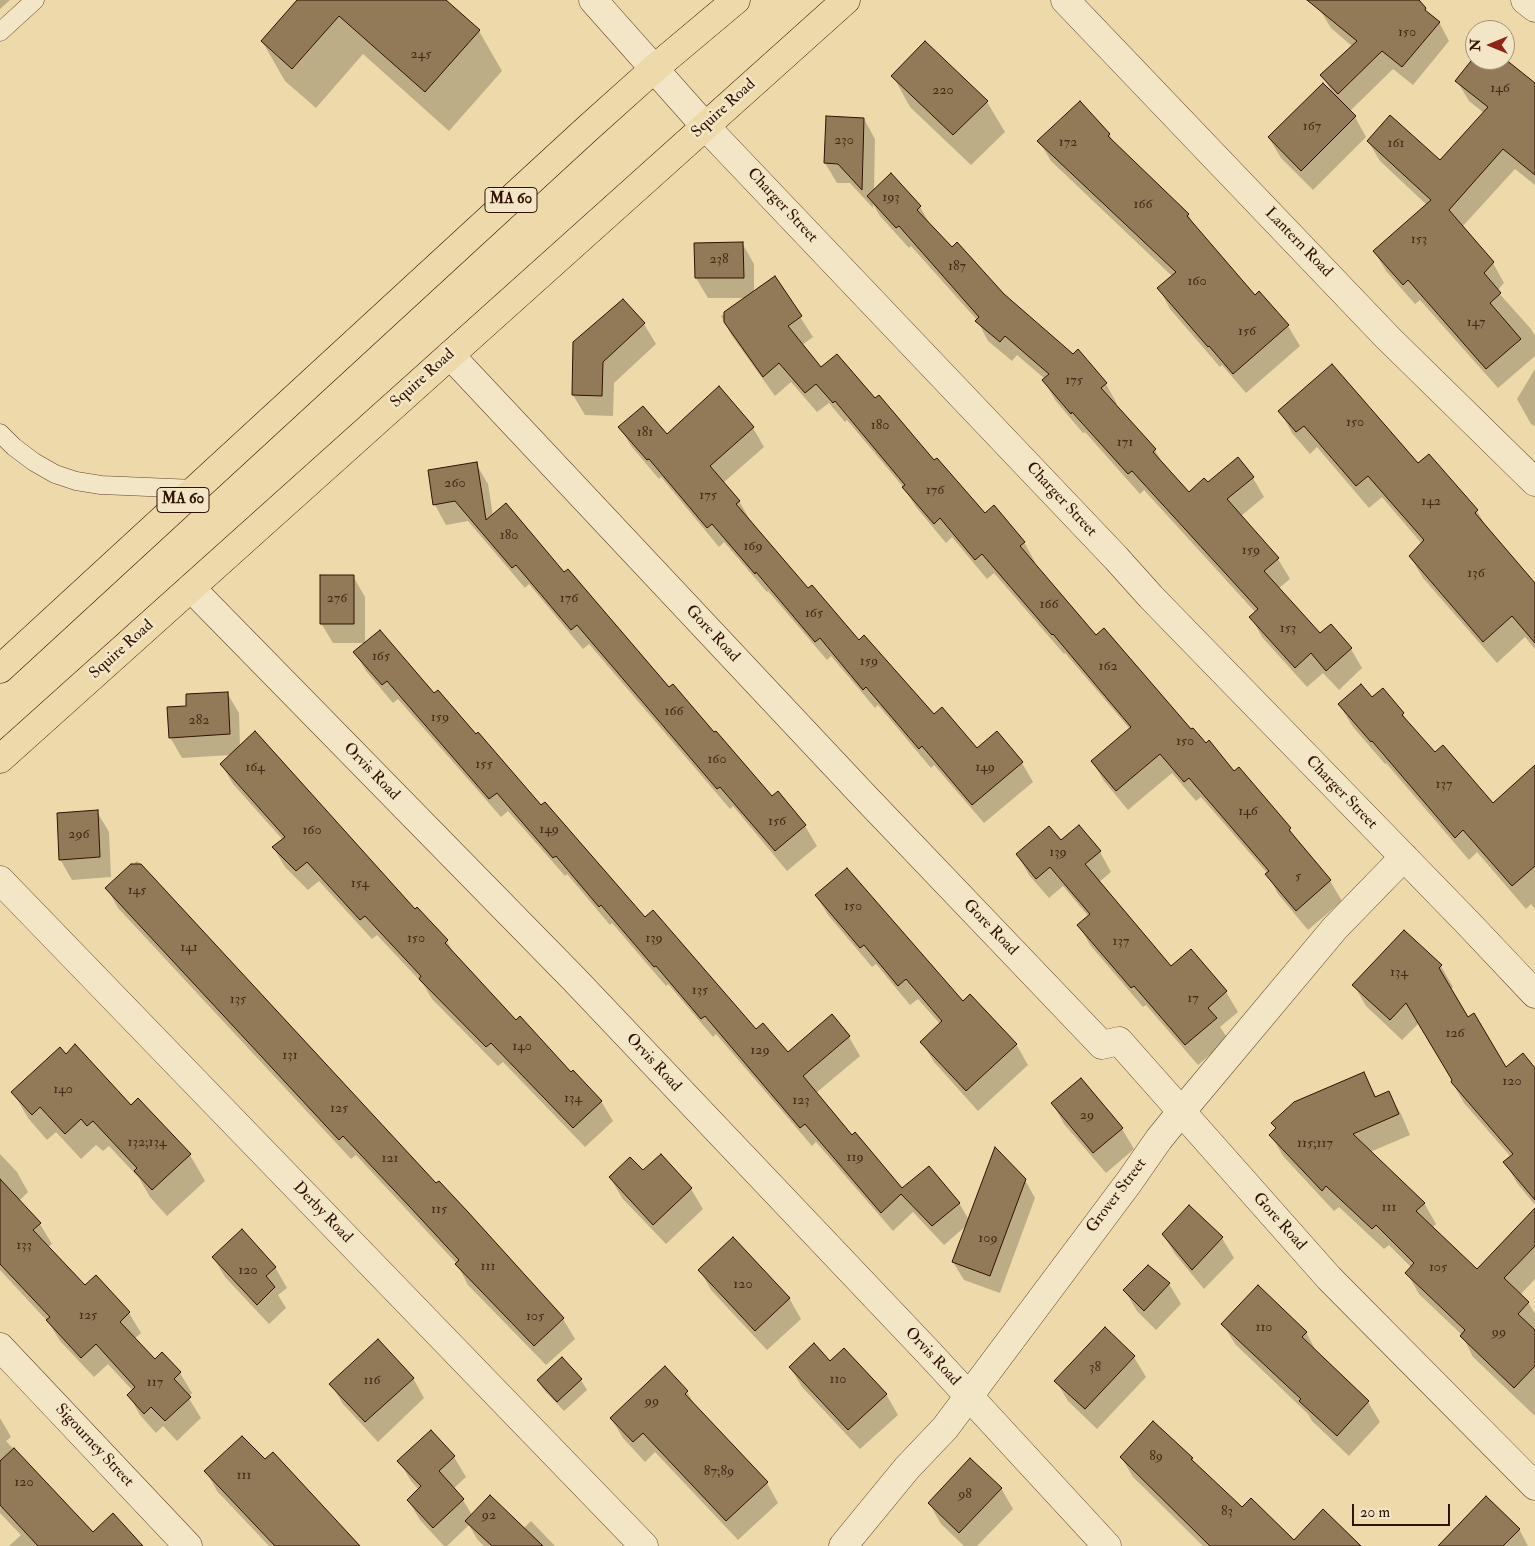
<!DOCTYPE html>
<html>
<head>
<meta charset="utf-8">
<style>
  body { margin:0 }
  #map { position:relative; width:1535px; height:1546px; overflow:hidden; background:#edd9a9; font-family:"IM FELL Double Pica",serif }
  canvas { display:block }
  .north { position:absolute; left:1465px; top:20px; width:50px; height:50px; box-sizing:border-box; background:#f3e6c7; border:1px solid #a59178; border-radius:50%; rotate:270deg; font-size:14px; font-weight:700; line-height:20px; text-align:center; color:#301101 }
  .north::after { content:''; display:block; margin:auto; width:18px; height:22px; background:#8f2418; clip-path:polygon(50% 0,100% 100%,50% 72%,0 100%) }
  .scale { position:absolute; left:1352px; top:1504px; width:98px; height:22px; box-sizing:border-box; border:2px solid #301101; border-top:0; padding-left:6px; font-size:15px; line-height:18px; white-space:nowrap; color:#301101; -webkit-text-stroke:4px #f3e6c7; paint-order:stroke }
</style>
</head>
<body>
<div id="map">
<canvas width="1535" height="1546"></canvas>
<div class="north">N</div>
<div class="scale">20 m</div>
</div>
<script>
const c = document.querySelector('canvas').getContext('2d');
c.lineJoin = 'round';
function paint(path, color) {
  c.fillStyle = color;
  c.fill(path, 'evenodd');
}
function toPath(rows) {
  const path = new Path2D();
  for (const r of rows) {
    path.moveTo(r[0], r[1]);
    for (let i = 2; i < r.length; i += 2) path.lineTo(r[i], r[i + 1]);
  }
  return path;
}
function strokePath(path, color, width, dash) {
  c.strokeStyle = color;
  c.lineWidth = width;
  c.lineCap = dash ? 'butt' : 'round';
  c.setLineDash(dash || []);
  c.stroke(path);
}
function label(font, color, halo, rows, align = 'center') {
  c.font = font + ' "IM FELL Double Pica",serif';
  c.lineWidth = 5;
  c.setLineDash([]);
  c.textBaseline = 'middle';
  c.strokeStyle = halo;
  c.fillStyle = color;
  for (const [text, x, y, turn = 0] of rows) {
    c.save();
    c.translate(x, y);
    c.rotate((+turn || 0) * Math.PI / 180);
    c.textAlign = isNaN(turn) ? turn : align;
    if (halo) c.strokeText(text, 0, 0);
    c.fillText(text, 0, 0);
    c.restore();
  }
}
paint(toPath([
  [0,0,10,0,0,9],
  [299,0,444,0,479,31,502,71,449,131,363,54,316,108,285,81,262,41],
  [1328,0,1417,0,1428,14,1439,22,1449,41,1413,85,1393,69,1349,112,1355,117,1366,137,1313,190,1281,158,1269,138,1333,94,1322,75,1353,47,1331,28,1320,10],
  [1475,58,1475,60,1535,85,1535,185,1515,169,1462,227,1493,263,1504,283,1497,291,1531,329,1535,336,1535,356,1498,388,1420,300,1415,304,1386,271,1374,251,1427,205,1380,161,1368,141,1440,162,1484,113,1469,101,1457,81],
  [893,76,987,102,1005,132,971,165,910,107],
  [864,119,875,139,874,191,891,175,920,207,931,226,952,249,1106,384,1117,404,1115,405,1155,450,1164,466,1189,494,1207,484,1253,478,1264,497,1241,516,1278,559,1290,579,1278,589,1320,635,1351,649,1362,668,1339,690,1323,673,1307,687,1262,637,1251,617,1256,613,1144,490,1140,494,1085,432,1083,433,1055,400,1044,380,1045,379,1017,355,1012,361,988,341,977,320,911,246,909,248,880,216,873,204,873,208,850,183,837,183,825,163],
  [1109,134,1116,146,1188,214,1198,232,1255,297,1259,293,1288,326,1300,346,1246,393,1222,365,1220,367,1170,309,1159,288,1172,276,1051,161,1039,141],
  [742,243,754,264,754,292,775,278,813,337,802,345,821,369,875,399,984,515,1024,542,1035,562,1034,564,1096,637,1234,773,1239,769,1290,829,1298,843,1330,881,1342,901,1308,930,1278,894,1268,874,1201,797,1196,801,1172,773,1128,810,1104,781,1092,761,1130,729,1065,653,1064,654,994,573,987,579,952,537,946,543,916,507,904,488,847,420,845,422,829,403,817,412,791,382,775,396,732,336,721,316,747,298,708,298,696,278,695,244],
  [644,324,656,344,614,383,613,416,585,415,573,395,574,342],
  [1535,369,1535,426,1531,424,1517,399],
  [1280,411,1418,465,1477,511,1488,530,1535,585,1535,649,1525,637,1497,663,1423,578,1410,556,1422,544,1382,497,1369,508,1317,447,1310,454,1292,433],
  [620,427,667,435,753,428,764,447,723,483,739,501,750,520,808,590,933,716,977,750,1022,763,1033,782,984,823,934,765,931,768,878,705,875,708,831,656,827,660,768,591,767,592,724,542,719,547,661,477,659,479,631,446],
  [476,464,488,484,493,516,564,574,772,798,778,793,805,826,817,846,787,871,733,806,730,809,589,644,583,649,529,584,525,588,468,521,446,525,435,505],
  [353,576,365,597,365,643,333,643,321,623],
  [355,652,434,695,645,919,756,1030,787,1054,832,1016,849,1037,860,1056,816,1093,852,1136,902,1190,959,1203,969,1220,1025,1180,1035,1198,1000,1293,964,1280,953,1262,967,1225,944,1245,913,1212,893,1231,816,1142,812,1146,716,1034,713,1037,668,984,666,986,612,923,610,925,567,874,565,876,508,811,501,817,398,699,393,703,366,671],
  [227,693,239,713,240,747,447,941,455,956,516,1021,601,1101,613,1121,585,1147,503,1062,498,1066,432,999,423,984,377,935,372,939,319,881,308,890,285,867,273,847,283,840,233,784,221,764,231,755,182,758,170,737,188,707],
  [1372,699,1403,714,1409,724,1435,754,1493,805,1535,791,1535,909,1531,904,1526,909,1477,852,1469,860,1386,763,1385,764,1353,727,1339,704],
  [97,812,109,832,111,877,72,880,60,859],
  [1061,841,1100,852,1111,872,1099,882,1171,967,1191,950,1226,992,1238,1012,1220,1027,1228,1039,1198,1065,1146,1005,1143,1007,1090,945,1079,925,1089,917,1063,886,1049,898,1029,875,1017,854],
  [137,861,436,1185,467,1213,563,1319,575,1339,546,1365,468,1285,457,1264,356,1155,351,1159,118,908,107,888],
  [816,895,963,1003,1016,1044,1028,1065,978,1111,934,1062,922,1042,940,1024,918,999,910,1005,876,964,872,967,828,915],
  [1404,932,1441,966,1453,987,1450,990,1467,1019,1506,1069,1535,1069,1535,1205,1517,1183,1505,1162,1511,1157,1464,1103,1452,1082,1454,1081,1419,1023,1402,1040,1366,1006,1354,985],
  [65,1056,190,1155,205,1181,167,1216,150,1197,139,1178,109,1146,103,1151,96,1145,81,1159,56,1132,47,1140,28,1118,13,1092],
  [1363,1073,1377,1098,1388,1093,1401,1114,1410,1135,1370,1152,1424,1203,1436,1224,1432,1228,1477,1271,1535,1210,1535,1279,1520,1295,1528,1302,1535,1314,1535,1416,1473,1357,1462,1335,1419,1294,1407,1273,1412,1268,1389,1245,1384,1249,1339,1207,1334,1211,1283,1156,1271,1135,1277,1130,1273,1123],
  [1081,1080,1122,1129,1134,1149,1106,1173,1064,1124,1053,1104],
  [0,1154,17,1172,28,1192,19,1201,40,1224,52,1244,48,1247,85,1287,129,1313,141,1333,134,1339,155,1361,162,1354,180,1373,192,1393,188,1397,201,1418,177,1441,163,1426,156,1433,140,1415,129,1395,133,1391,108,1364,94,1377,60,1341,49,1323,0,1270],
  [661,1156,691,1189,703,1209,666,1244,622,1198,610,1177,643,1172],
  [1163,1234,1222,1238,1234,1258,1204,1289,1175,1254],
  [213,1257,275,1267,287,1288,278,1295,286,1308,269,1324,225,1277],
  [1148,1266,1169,1284,1181,1304,1156,1330,1137,1311,1125,1291],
  [700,1270,789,1298,801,1319,767,1350,711,1290],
  [1223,1324,1306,1332,1317,1353,1368,1402,1380,1422,1349,1456,1312,1421,1308,1414,1235,1344],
  [1134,1357,1146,1377,1097,1429,1068,1401,1056,1381],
  [562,1359,581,1380,587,1390,564,1411,544,1390,538,1381],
  [830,1362,886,1394,898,1415,860,1449,802,1387,790,1367],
  [413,1378,424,1398,378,1442,343,1404,331,1384],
  [687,1392,697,1409,767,1483,778,1503,738,1540,655,1452,645,1462,623,1438,611,1418],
  [0,1418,11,1437,6,1441,79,1519,89,1537,141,1546,9,1546,21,1535,0,1513],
  [431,1432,454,1457,466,1477,453,1489,463,1500,472,1515,523,1529,531,1521,555,1546,484,1546,477,1539,469,1525,447,1546,444,1546,420,1520,408,1500,419,1490,411,1481,399,1461],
  [1121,1457,1192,1459,1195,1465,1272,1546,1203,1546,1133,1477],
  [265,1461,358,1546,269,1546,217,1491,206,1471],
  [1001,1488,1013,1509,977,1546,964,1546,941,1524,929,1503],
  [1519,1529,1528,1546,1440,1546]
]), '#0003');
const building = toPath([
  [297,0,446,0,480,30,425,92,339,16,292,69,261,41,297,0],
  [1307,0,1419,0,1426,8,1425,10,1440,22,1402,67,1382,51,1338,94,1320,75,1357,41,1307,0],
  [925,41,988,101,953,135,891,76,925,41],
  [1475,56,1475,60,1505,59,1535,83,1535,175,1503,149,1449,210,1494,262,1484,273,1501,293,1490,303,1521,339,1486,369,1408,280,1403,285,1373,251,1431,200,1367,141,1390,115,1440,160,1488,107,1455,81,1475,56],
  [1323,83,1356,116,1301,171,1268,137,1323,83],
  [1080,101,1110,134,1108,136,1189,214,1187,216,1255,295,1259,291,1289,325,1233,374,1209,346,1208,347,1157,288,1176,272,1037,141,1080,101],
  [826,116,864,118,862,190,838,164,824,163,826,116],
  [891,173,921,206,917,210,952,247,957,242,1004,294,1073,354,1078,349,1107,383,1101,388,1156,449,1153,452,1189,492,1204,478,1208,482,1238,457,1254,477,1227,499,1279,558,1264,571,1320,633,1331,624,1352,648,1326,671,1311,653,1295,668,1249,617,1258,609,1132,471,1128,474,1072,412,1071,414,1042,380,1049,374,1005,336,1000,342,975,321,979,317,899,226,896,228,867,196,891,173],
  [743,242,744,278,695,278,694,243,743,242],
  [775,276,802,316,788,326,821,367,837,354,875,398,879,395,934,460,937,458,985,513,994,505,1025,542,1020,546,1096,635,1104,628,1191,729,1193,728,1206,743,1209,740,1234,771,1239,767,1291,828,1289,830,1331,880,1296,911,1265,874,1269,871,1189,778,1184,782,1160,754,1116,791,1091,761,1131,727,1053,634,1052,635,982,554,975,560,940,518,934,524,902,487,905,485,835,401,833,403,816,384,805,393,779,363,763,377,724,322,724,312,775,276],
  [623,299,645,323,603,362,602,396,572,395,573,342,623,299],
  [1332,364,1418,463,1429,454,1478,510,1475,513,1535,583,1535,643,1512,616,1483,642,1409,556,1424,540,1368,476,1356,486,1304,426,1296,432,1278,411,1332,364],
  [719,386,754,427,710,466,740,501,736,504,808,588,812,585,859,640,864,635,934,714,942,707,977,748,997,731,1023,762,972,805,922,746,919,749,866,687,863,690,820,638,815,642,756,572,755,574,712,524,707,528,649,459,647,460,618,427,643,406,667,434,719,386],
  [477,462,486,520,506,503,564,572,568,569,669,687,673,684,714,732,716,731,772,796,778,791,806,825,775,851,720,787,717,789,577,625,571,630,516,565,512,568,455,501,433,505,428,470,477,462],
  [320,575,354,575,354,624,320,624,320,575],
  [380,630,434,693,438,690,476,734,478,732,541,805,545,802,645,917,653,910,756,1029,763,1023,788,1052,832,1014,850,1036,803,1076,852,1135,855,1132,902,1188,929,1166,960,1203,932,1226,901,1194,881,1213,805,1124,800,1128,705,1016,701,1019,656,966,654,967,601,905,599,907,556,856,553,858,497,793,489,799,387,681,382,685,353,652,380,630],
  [1361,684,1372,697,1383,688,1404,713,1402,715,1435,752,1443,745,1493,803,1535,765,1535,866,1512,886,1463,830,1455,838,1372,741,1371,742,1338,704,1361,684],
  [228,692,230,734,169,738,167,707,186,706,186,694,228,692],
  [255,731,415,909,417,907,448,940,445,943,516,1020,520,1016,571,1072,573,1070,602,1101,573,1128,491,1043,486,1047,419,979,421,976,365,916,360,920,307,862,296,871,272,847,285,837,220,764,255,731],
  [98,810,100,857,59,860,57,813,98,810],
  [1079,825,1101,851,1085,864,1171,966,1191,949,1227,991,1208,1008,1217,1018,1185,1045,1134,986,1131,988,1077,925,1090,914,1050,867,1036,879,1016,854,1049,826,1061,840,1079,825],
  [131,864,141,864,436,1183,439,1181,468,1212,564,1318,534,1346,455,1264,459,1260,410,1207,343,1136,339,1140,105,888,131,864],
  [847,868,963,1001,970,994,1017,1044,966,1091,920,1042,942,1021,906,979,898,986,864,945,860,948,815,895,847,868],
  [1404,930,1442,965,1439,968,1468,1017,1474,1013,1506,1067,1523,1053,1535,1068,1535,1200,1503,1162,1513,1154,1451,1082,1452,1080,1406,1003,1390,1020,1352,985,1404,930],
  [75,1044,131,1105,138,1098,191,1154,152,1190,134,1171,137,1168,93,1121,87,1126,81,1119,65,1134,40,1107,32,1115,11,1092,60,1047,66,1054,75,1044],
  [1364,1072,1375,1097,1389,1091,1399,1114,1353,1134,1425,1203,1416,1211,1477,1269,1535,1208,1535,1246,1504,1278,1529,1302,1518,1314,1535,1330,1535,1366,1514,1388,1460,1336,1465,1330,1405,1273,1414,1263,1376,1225,1372,1229,1326,1186,1322,1191,1269,1135,1276,1128,1271,1123,1294,1102,1364,1072],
  [1081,1078,1123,1128,1093,1153,1051,1103,1081,1078],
  [995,1147,1026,1179,990,1276,952,1262,995,1147],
  [661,1154,692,1188,653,1225,609,1177,630,1157,643,1170,661,1154],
  [0,1179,41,1223,33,1230,85,1285,96,1275,130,1312,120,1322,155,1359,162,1352,181,1372,174,1379,191,1397,165,1421,151,1407,144,1414,127,1395,135,1387,96,1344,81,1358,46,1320,50,1317,0,1264,0,1179],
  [1189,1205,1223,1237,1192,1270,1162,1234,1189,1205],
  [242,1229,276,1267,266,1276,275,1287,257,1305,212,1257,242,1229],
  [733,1237,790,1298,755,1331,698,1270,733,1237],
  [1148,1265,1170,1283,1144,1311,1123,1290,1148,1265],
  [1258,1285,1307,1332,1302,1337,1369,1401,1337,1436,1299,1401,1301,1399,1221,1324,1258,1285],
  [1105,1327,1135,1356,1085,1409,1054,1381,1105,1327],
  [378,1339,414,1378,365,1422,329,1384,378,1339],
  [814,1343,830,1361,844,1348,887,1394,848,1430,789,1367,814,1343],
  [562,1357,582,1379,557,1402,537,1380,562,1357],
  [665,1366,688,1391,685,1394,768,1482,726,1521,643,1433,633,1442,610,1418,665,1366],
  [1153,1421,1193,1458,1191,1459,1242,1507,1251,1498,1294,1540,1323,1509,1361,1546,1210,1546,1120,1457,1153,1421],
  [431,1430,455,1456,439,1471,464,1499,433,1528,407,1500,421,1486,397,1461,431,1430],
  [242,1436,265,1459,273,1452,360,1546,275,1546,204,1471,242,1436],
  [14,1448,93,1532,113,1513,143,1546,38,1546,0,1505,0,1461,14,1448],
  [970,1458,1002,1488,959,1533,928,1503,970,1458],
  [490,1495,543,1546,492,1546,465,1521,490,1495],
  [1486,1496,1520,1529,1503,1546,1438,1546,1486,1496]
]);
paint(building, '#927958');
strokePath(building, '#301101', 1);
const service = toPath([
  [0,32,35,0],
  [0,433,14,447,34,462,55,474,76,481,101,485,195,489]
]);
const minor = toPath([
  [593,0,705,126,1116,558,1151,597,1467,922,1535,994],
  [1065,0,1388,338,1535,482],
  [1525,0,1535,8],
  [450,355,865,797,1102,1045,1119,1041,1329,1278,1535,1486],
  [191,588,574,979,929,1353,1107,1546],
  [0,880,644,1546],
  [0,1347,188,1546],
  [843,1546,907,1468,945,1428,1129,1182,1159,1139,1181,1112,1335,928,1404,857]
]);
const trunk = toPath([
  [0,669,587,129,655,68,736,0],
  [0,759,846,0]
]);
strokePath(service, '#5f432b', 19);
strokePath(minor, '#5f432b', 29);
strokePath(trunk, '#301101', 29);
strokePath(service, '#f3e6c7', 18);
strokePath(minor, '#f3e6c7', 28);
strokePath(trunk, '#edd9a9', 28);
label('14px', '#482b17', null, [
  ["150",1407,33],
  ["245",421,55],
  ["146",1500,89],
  ["220",943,91],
  ["167",1312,127],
  ["230",844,141],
  ["172",1068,143],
  ["161",1396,144],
  ["193",891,198],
  ["166",1143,205],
  ["153",1419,240],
  ["238",719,260],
  ["187",957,267],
  ["160",1197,282],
  ["147",1476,323],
  ["156",1247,332],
  ["175",1074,381],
  ["150",1355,423],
  ["180",880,426],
  ["181",645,433],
  ["171",1125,443],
  ["260",455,484],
  ["176",935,491],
  ["175",708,496],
  ["142",1431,502],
  ["180",509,536],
  ["169",753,547],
  ["159",1251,551],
  ["136",1476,574],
  ["276",337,599],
  ["176",569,599],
  ["166",1049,605],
  ["165",814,614],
  ["153",1288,629],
  ["165",381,657],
  ["159",869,662],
  ["162",1108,667],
  ["166",674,712],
  ["159",440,718],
  ["282",199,721],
  ["150",1185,742],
  ["160",717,760],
  ["155",484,765],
  ["164",255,768],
  ["149",985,768],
  ["137",1444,785],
  ["146",1248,812],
  ["156",777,822],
  ["149",549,830],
  ["160",312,831],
  ["296",79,835],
  ["139",1058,853],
  ["5",1298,877],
  ["154",360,884],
  ["145",137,891],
  ["150",853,907],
  ["150",416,939],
  ["139",654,939],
  ["137",1121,942],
  ["141",189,948],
  ["134",1399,973],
  ["135",700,991],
  ["17",1193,999],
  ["135",238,1000],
  ["126",1455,1034],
  ["140",522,1047],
  ["129",760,1051],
  ["131",290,1056],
  ["120",1512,1082],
  ["140",63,1090],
  ["134",573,1099],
  ["123",801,1101],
  ["125",339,1109],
  ["29",1087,1116],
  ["132;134",147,1143],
  ["115;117",1315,1144],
  ["119",855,1158],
  ["121",390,1159],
  ["111",1389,1208],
  ["115",439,1210],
  ["109",988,1239],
  ["133",24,1246],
  ["111",488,1267],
  ["105",1438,1268],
  ["120",248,1271],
  ["120",743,1285],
  ["125",88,1316],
  ["105",535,1317],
  ["110",1264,1328],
  ["99",1499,1333],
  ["38",1095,1368],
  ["110",838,1380],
  ["116",372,1381],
  ["117",155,1383],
  ["99",652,1402],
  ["89",1156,1457],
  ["87;89",719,1472],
  ["111",244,1476],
  ["120",24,1483],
  ["98",965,1495],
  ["83",1227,1512],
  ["92",489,1516]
]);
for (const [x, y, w] of [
  [511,200,52],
  [183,500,52]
]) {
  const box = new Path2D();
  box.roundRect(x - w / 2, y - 12.5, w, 25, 4);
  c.fillStyle = '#f3e6c7';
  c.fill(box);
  strokePath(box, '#301101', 1);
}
label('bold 15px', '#301101', null, [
  ["MA 60",511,200],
  ["MA 60",183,500]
]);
label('16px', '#301101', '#f3e6c7', [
  ["Squire Road",724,109,-42],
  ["Charger Street",782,206,47],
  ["Lantern Road",1298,243,46],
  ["Squire Road",423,379,-42],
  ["Charger Street",1061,500,47],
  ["Gore Road",712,634,47],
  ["Squire Road",122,650,-42],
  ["Orvis Road",371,772,46],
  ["Charger Street",1341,793,46],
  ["Gore Road",990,928,46],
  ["Orvis Road",653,1063,47],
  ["Grover Street",1117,1196,-53],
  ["Derby Road",322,1213,46],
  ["Gore Road",1279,1222,48],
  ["Orvis Road",932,1357,47],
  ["Sigourney Street",94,1446,47]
]);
</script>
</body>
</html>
